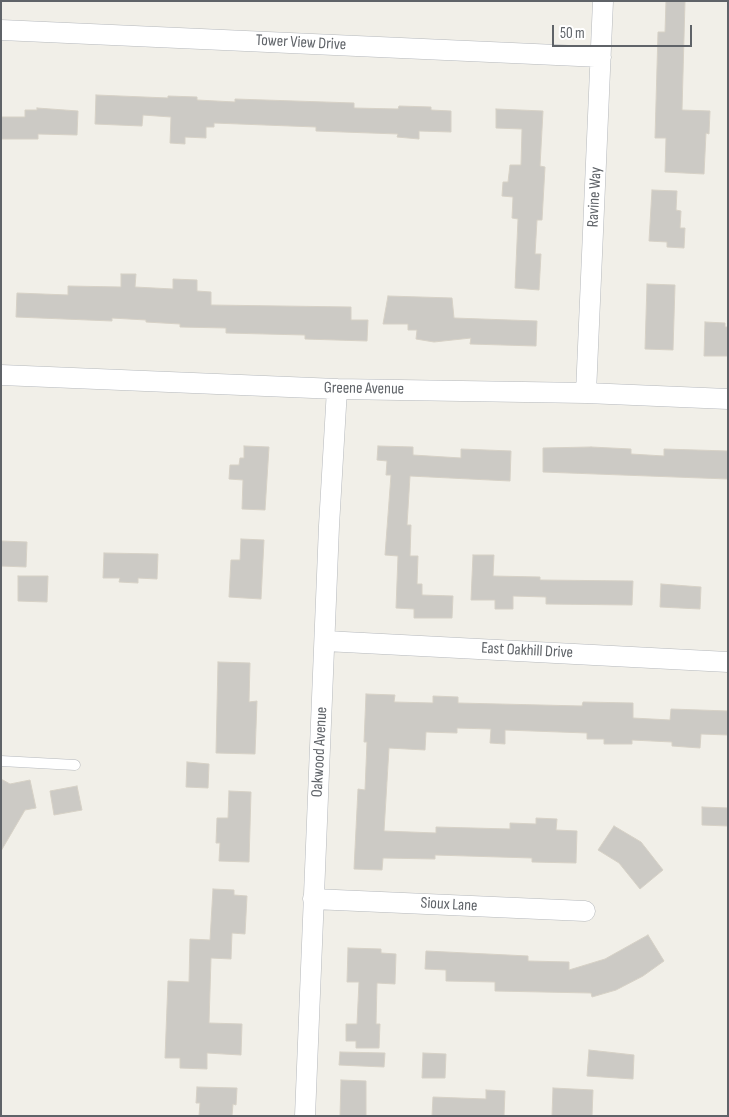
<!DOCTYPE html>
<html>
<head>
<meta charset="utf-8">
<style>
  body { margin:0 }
  #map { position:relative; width:729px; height:1117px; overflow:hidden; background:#f1efe8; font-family:"Sofia Sans Condensed",sans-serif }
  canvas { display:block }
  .frame { position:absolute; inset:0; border:2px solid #5f6368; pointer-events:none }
  .scale { position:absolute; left:552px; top:25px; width:140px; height:22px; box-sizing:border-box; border:2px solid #5f6368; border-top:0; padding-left:6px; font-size:15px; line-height:18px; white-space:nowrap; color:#5f6368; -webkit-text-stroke:4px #fff; paint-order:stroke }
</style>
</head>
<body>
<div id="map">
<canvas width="729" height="1117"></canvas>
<div class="frame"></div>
<div class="scale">50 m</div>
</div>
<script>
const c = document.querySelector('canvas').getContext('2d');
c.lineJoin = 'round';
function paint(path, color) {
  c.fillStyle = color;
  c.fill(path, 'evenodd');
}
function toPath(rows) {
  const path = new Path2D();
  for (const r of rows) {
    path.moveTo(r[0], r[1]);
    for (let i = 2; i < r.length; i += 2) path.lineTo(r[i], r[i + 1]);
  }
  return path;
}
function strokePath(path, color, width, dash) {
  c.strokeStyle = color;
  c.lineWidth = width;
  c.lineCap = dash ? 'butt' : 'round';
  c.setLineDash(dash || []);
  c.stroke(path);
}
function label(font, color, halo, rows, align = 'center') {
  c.font = font + ' "Sofia Sans Condensed",sans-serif';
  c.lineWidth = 4;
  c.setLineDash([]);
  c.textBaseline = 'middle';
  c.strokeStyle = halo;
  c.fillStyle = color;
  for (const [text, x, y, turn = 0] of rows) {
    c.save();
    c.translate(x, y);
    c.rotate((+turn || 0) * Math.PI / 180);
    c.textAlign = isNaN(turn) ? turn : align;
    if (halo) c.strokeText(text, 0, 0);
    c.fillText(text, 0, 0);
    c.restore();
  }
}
const building = toPath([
  [666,1,685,1,682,110,710,111,709,134,706,133,704,174,665,172,666,138,655,138,658,32,665,32,666,1],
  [96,95,168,98,168,96,197,97,197,100,235,102,235,99,354,103,354,108,398,109,399,106,431,107,431,110,451,111,451,132,419,131,419,139,397,137,398,134,316,131,316,127,214,123,214,127,206,127,206,138,185,137,185,144,170,143,171,117,143,115,142,126,95,124,96,95],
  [37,108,78,111,77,135,38,134,38,139,1,139,1,117,25,117,25,110,37,110,37,108],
  [496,109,543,111,540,166,545,167,542,220,537,220,535,254,541,254,539,290,515,288,518,219,512,218,513,197,502,196,503,182,508,182,510,165,521,165,522,129,496,128,496,109],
  [652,190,677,191,676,210,681,211,680,228,685,228,684,248,667,247,667,242,649,241,652,190],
  [121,274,136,274,135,287,173,289,173,279,197,280,197,291,211,292,211,305,351,307,351,320,368,320,367,341,305,339,305,335,226,333,226,328,180,327,180,324,146,322,146,320,112,318,112,321,16,317,17,293,68,295,68,286,121,287,121,274],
  [647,284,675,285,673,350,645,349,647,284],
  [388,296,452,298,454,318,537,321,536,346,470,344,471,338,434,342,416,339,417,330,408,330,408,324,383,324,388,296],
  [705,322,725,323,725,327,728,327,728,356,704,356,705,322],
  [244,446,269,447,265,510,242,509,243,480,229,479,230,465,239,465,240,458,244,458,244,446],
  [378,446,413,447,413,455,461,458,461,449,511,451,510,481,410,476,407,525,411,525,410,556,418,556,417,584,422,584,422,595,453,596,452,618,414,618,414,609,396,608,398,556,385,555,391,475,386,475,387,461,377,460,378,446],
  [591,447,631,449,631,454,664,456,664,449,728,451,728,479,543,472,543,448,591,447],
  [241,539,264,540,261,599,229,597,231,560,240,560,241,539],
  [1,541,27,542,26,567,1,566,1,541],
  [104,553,158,554,157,579,138,578,138,583,119,582,120,578,103,578,104,553],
  [473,555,494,555,493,576,540,577,540,580,633,581,632,605,546,604,546,597,513,596,513,609,495,609,495,600,471,600,473,555],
  [18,576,48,576,47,602,18,601,18,576],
  [661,584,701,587,700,609,660,607,661,584],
  [218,662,250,663,249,702,257,701,255,754,216,753,218,662],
  [366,694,395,695,394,702,433,703,433,696,458,697,458,703,582,706,583,702,633,703,633,718,670,720,671,709,728,711,728,735,701,734,700,748,672,746,672,742,632,740,632,744,604,744,604,739,587,739,587,733,505,730,505,744,490,743,491,729,457,728,457,733,426,732,425,750,389,748,384,831,436,833,436,827,510,829,510,823,536,824,536,818,557,819,556,830,577,831,576,863,532,862,532,858,435,855,435,859,383,858,382,870,354,869,358,789,365,790,367,742,364,742,366,694],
  [187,762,209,764,208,788,186,787,187,762],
  [1,779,10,784,30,780,36,808,25,810,1,851,1,779],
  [77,786,82,810,54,815,50,791,77,786],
  [229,791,251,792,249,862,219,861,220,843,216,843,217,818,228,818,229,791],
  [702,807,728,808,728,826,702,825,702,807],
  [614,826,641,842,663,870,640,889,619,863,598,850,614,826],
  [213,889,234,890,234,895,247,896,245,934,232,933,231,959,211,958,209,1023,242,1024,241,1055,207,1053,207,1069,180,1068,180,1058,165,1058,168,981,189,982,190,939,210,940,213,889],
  [648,935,664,961,643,976,616,990,592,997,591,993,495,991,495,982,446,981,446,970,425,969,426,951,528,956,528,961,569,962,569,970,605,959,648,935],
  [348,948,381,949,381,953,396,954,395,984,377,983,376,1024,380,1024,379,1048,356,1048,356,1041,346,1041,346,1024,357,1024,359,982,347,982,348,948],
  [589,1050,634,1055,633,1079,587,1076,589,1050],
  [340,1052,385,1053,384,1067,339,1065,340,1052],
  [423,1053,446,1054,445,1078,422,1078,423,1053],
  [341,1080,366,1081,366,1116,340,1116,341,1080],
  [197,1087,237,1088,236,1105,233,1104,232,1116,199,1116,200,1103,196,1103,197,1087],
  [553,1088,593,1090,592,1116,552,1116,553,1088],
  [486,1090,505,1091,504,1116,432,1116,433,1097,486,1099,486,1090]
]);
paint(building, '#cccac5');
strokePath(building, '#d6d1c6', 1);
const service = toPath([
  [1,761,75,765]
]);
const minor = toPath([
  [1,30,601,57],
  [1,375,337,389,586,393,728,399],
  [586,393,603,1],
  [325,641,728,662],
  [313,899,585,911],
  [305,1116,329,526,337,389]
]);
strokePath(service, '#b5b8bc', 11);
strokePath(minor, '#b5b8bc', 21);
strokePath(service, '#fff', 10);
strokePath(minor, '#fff', 20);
label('16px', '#5f6368', '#fff', [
  ["Tower View Drive",301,43,3],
  ["Ravine Way",595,197,-87],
  ["Greene Avenue",364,389,1],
  ["East Oakhill Drive",527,651,3],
  ["Oakwood Avenue",320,752,-87],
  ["Sioux Lane",449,905,3]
]);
</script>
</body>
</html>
